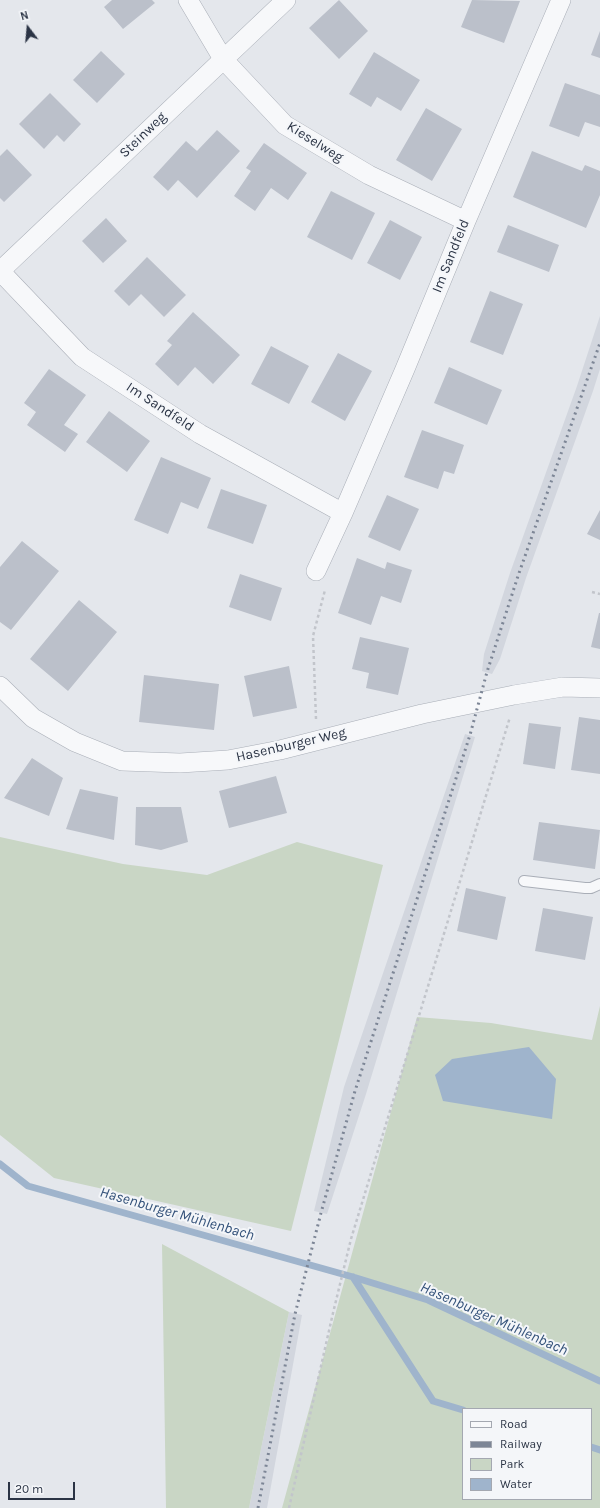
<!DOCTYPE html>
<html>
<head>
<meta charset="utf-8">
<style>
  body { margin:0 }
  #map { position:relative; width:600px; height:1508px; overflow:hidden; background:#e4e7ec; font-family:Karla,sans-serif }
  canvas { display:block }
  .legend { position:absolute; left:462px; top:1408px; width:130px; height:92px; box-sizing:border-box; background:#f4f6f9; border:1px solid #a4a8b1; margin:0; padding:5px 7px; list-style:none; font-size:12px; color:#2b3445 }
  .legend li { display:flex; align-items:center; gap:8px; height:20px }
  .legend b { width:20px; border:1px solid #a4a8b1 }
  .north { position:absolute; left:8px; top:8px; width:40px; height:40px; -webkit-text-stroke:3px #f4f6f9; paint-order:stroke; rotate:344deg; font-size:11px; font-weight:700; line-height:16px; text-align:center; color:#2b3445 }
  .north::after { content:''; display:block; margin:auto; width:14px; height:18px; background:#2b3445; clip-path:polygon(50% 0,100% 100%,50% 72%,0 100%) }
  .scale { position:absolute; left:8px; top:1482px; width:67px; height:18px; box-sizing:border-box; border:2px solid #2b3445; border-top:0; padding-left:5px; font-size:12px; line-height:14px; white-space:nowrap; color:#2b3445; -webkit-text-stroke:3px #f4f6f9; paint-order:stroke }
</style>
</head>
<body>
<div id="map">
<canvas width="600" height="1508"></canvas>
<ul class="legend">
<li><b style="height:5px;background:#f7f8fa"></b>Road</li>
<li><b style="height:5px;background:#7d8696"></b>Railway</li>
<li><b style="height:11px;background:#c9d6c5"></b>Park</li>
<li><b style="height:11px;background:#9fb4cc"></b>Water</li>
</ul>
<div class="north">N</div>
<div class="scale">20 m</div>
</div>
<script>
const c = document.querySelector('canvas').getContext('2d');
c.lineJoin = 'round';
function paint(path, color) {
  c.fillStyle = color;
  c.fill(path, 'evenodd');
}
function toPath(rows) {
  const path = new Path2D();
  for (const r of rows) {
    path.moveTo(r[0], r[1]);
    for (let i = 2; i < r.length; i += 2) path.lineTo(r[i], r[i + 1]);
  }
  return path;
}
function strokePath(path, color, width, dash) {
  c.strokeStyle = color;
  c.lineWidth = width;
  c.lineCap = dash ? 'butt' : 'round';
  c.setLineDash(dash || []);
  c.stroke(path);
}
function label(font, color, halo, rows, align = 'center') {
  c.font = font + ' Karla,sans-serif';
  c.lineWidth = 4;
  c.setLineDash([]);
  c.textBaseline = 'middle';
  c.strokeStyle = halo;
  c.fillStyle = color;
  for (const [text, x, y, turn = 0] of rows) {
    c.save();
    c.translate(x, y);
    c.rotate((+turn || 0) * Math.PI / 180);
    c.textAlign = isNaN(turn) ? turn : align;
    if (halo) c.strokeText(text, 0, 0);
    c.fillText(text, 0, 0);
    c.restore();
  }
}
paint(toPath([
  [600,316,600,369,593,391,526,578,500,659,492,674,482,671,484,654,510,573,577,386],
  [465,734,475,737,366,1094,327,1214,314,1211,344,1087],
  [289,1312,302,1315,267,1508,249,1508]
]), '#d2d6de');
paint(toPath([
  [0,837,123,864,207,875,297,842,383,865,291,1231,54,1178,0,1135],
  [600,1006,600,1508,282,1508,417,1017,491,1023,592,1040],
  [463,1409,591,1409,591,1499,463,1499],
  [162,1244,289,1312,249,1508,166,1508]
]), '#c9d6c5');
paint(toPath([
  [529,1047,556,1079,552,1119,443,1101,435,1075,452,1059]
]), '#9fb4cc');
strokePath(toPath([
  [0,1164,28,1186,353,1277,428,1300,600,1381],
  [353,1277,433,1401,463,1410],
  [591,1447,600,1450]
]), '#9fb4cc', 7);
paint(toPath([
  [112,0,152,0,155,3,123,29,104,7],
  [339,0,368,31,339,59,309,28],
  [472,0,520,1,504,43,461,27],
  [600,31,600,58,591,55],
  [101,51,125,74,97,103,73,80],
  [374,52,420,80,401,111,377,97,371,107,349,94],
  [565,83,600,95,600,127,585,122,579,137,549,126],
  [50,93,81,124,64,142,57,135,44,149,19,124],
  [426,108,462,129,432,181,396,160],
  [217,130,240,151,197,198,178,180,168,191,153,177,186,141,197,151],
  [264,143,307,173,288,200,271,188,255,211,234,196,251,171,246,168],
  [7,149,32,175,4,202,0,198,0,156],
  [532,151,582,171,585,165,600,171,600,195,586,228,513,197],
  [331,191,375,213,352,260,307,237],
  [106,218,127,241,103,263,82,241],
  [390,220,422,237,400,280,367,263],
  [508,225,559,245,549,272,497,252],
  [147,257,186,295,164,317,141,294,129,306,114,291],
  [490,291,523,304,503,355,470,342],
  [193,312,240,355,213,384,195,367,178,386,155,364,172,345,167,341],
  [271,346,309,366,289,404,251,384],
  [338,353,372,371,345,421,311,402],
  [449,367,502,390,487,425,434,403],
  [49,369,86,395,64,425,78,434,65,452,27,425,36,412,24,403],
  [109,411,150,441,127,472,86,442],
  [422,430,464,445,454,474,444,471,438,489,404,477],
  [161,457,211,478,198,509,181,502,168,534,134,520],
  [221,489,267,505,253,544,207,528],
  [387,495,419,509,400,551,368,537],
  [600,510,600,540,587,534],
  [22,541,59,571,11,630,0,622,0,567],
  [357,558,385,569,387,562,412,570,401,603,381,596,371,625,338,613],
  [240,574,282,588,271,621,229,607],
  [79,600,117,632,68,691,30,659],
  [599,613,600,613,600,649,591,647],
  [360,637,409,648,398,695,366,688,369,673,352,669],
  [289,666,297,708,253,717,244,676],
  [144,675,219,684,214,730,139,722],
  [579,717,600,720,600,774,571,770],
  [529,723,561,727,555,769,523,764],
  [32,758,63,778,49,816,4,798],
  [276,776,287,813,229,828,219,791],
  [80,789,118,797,114,840,66,829],
  [136,807,181,807,188,842,161,850,135,845],
  [539,822,600,830,595,869,533,860],
  [466,888,506,897,497,940,457,931],
  [543,908,593,917,585,960,535,951]
]), '#bbc0ca');
const lane = toPath([
  [524,881,585,888,591,888,600,884]
]);
const street = toPath([
  [188,0,223,59,285,125,369,175,466,221],
  [0,271,82,357,200,434,343,513,405,369,466,221,561,0],
  [0,271,286,0],
  [316,571,343,513],
  [0,686,33,718,75,742,122,761,180,763,228,760,280,750,422,714,514,695,563,687,600,688]
]);
strokePath(lane, '#a9aeb7', 12);
strokePath(street, '#a9aeb7', 20);
strokePath(toPath([
  [592,592,600,594],
  [316,719,313,636,325,590],
  [289,1508,333,1313,351,1239,510,717]
]), '#c2c5cb', 2.5, [3, 3]);
strokePath(lane, '#f7f8fa', 10);
strokePath(street, '#f7f8fa', 19);
strokePath(toPath([
  [258,1508,295,1314,321,1213,355,1091,470,735,487,672,518,576,600,343]
]), '#7d8696', 3, [2, 4]);
label('14px', '#2b3445', '#f4f6f9', [
  ["Steinweg",143,135,-44],
  ["Kieselweg",315,142,32],
  ["Im Sandfeld",451,256,-68],
  ["Im Sandfeld",160,407,33],
  ["Hasenburger Weg",291,745,-13]
]);
label('italic 15px', '#34527a', '#f4f6f9', [
  ["Hasenburger Mühlenbach",177,1214,16],
  ["Hasenburger Mühlenbach",494,1319,24]
]);
</script>
</body>
</html>
